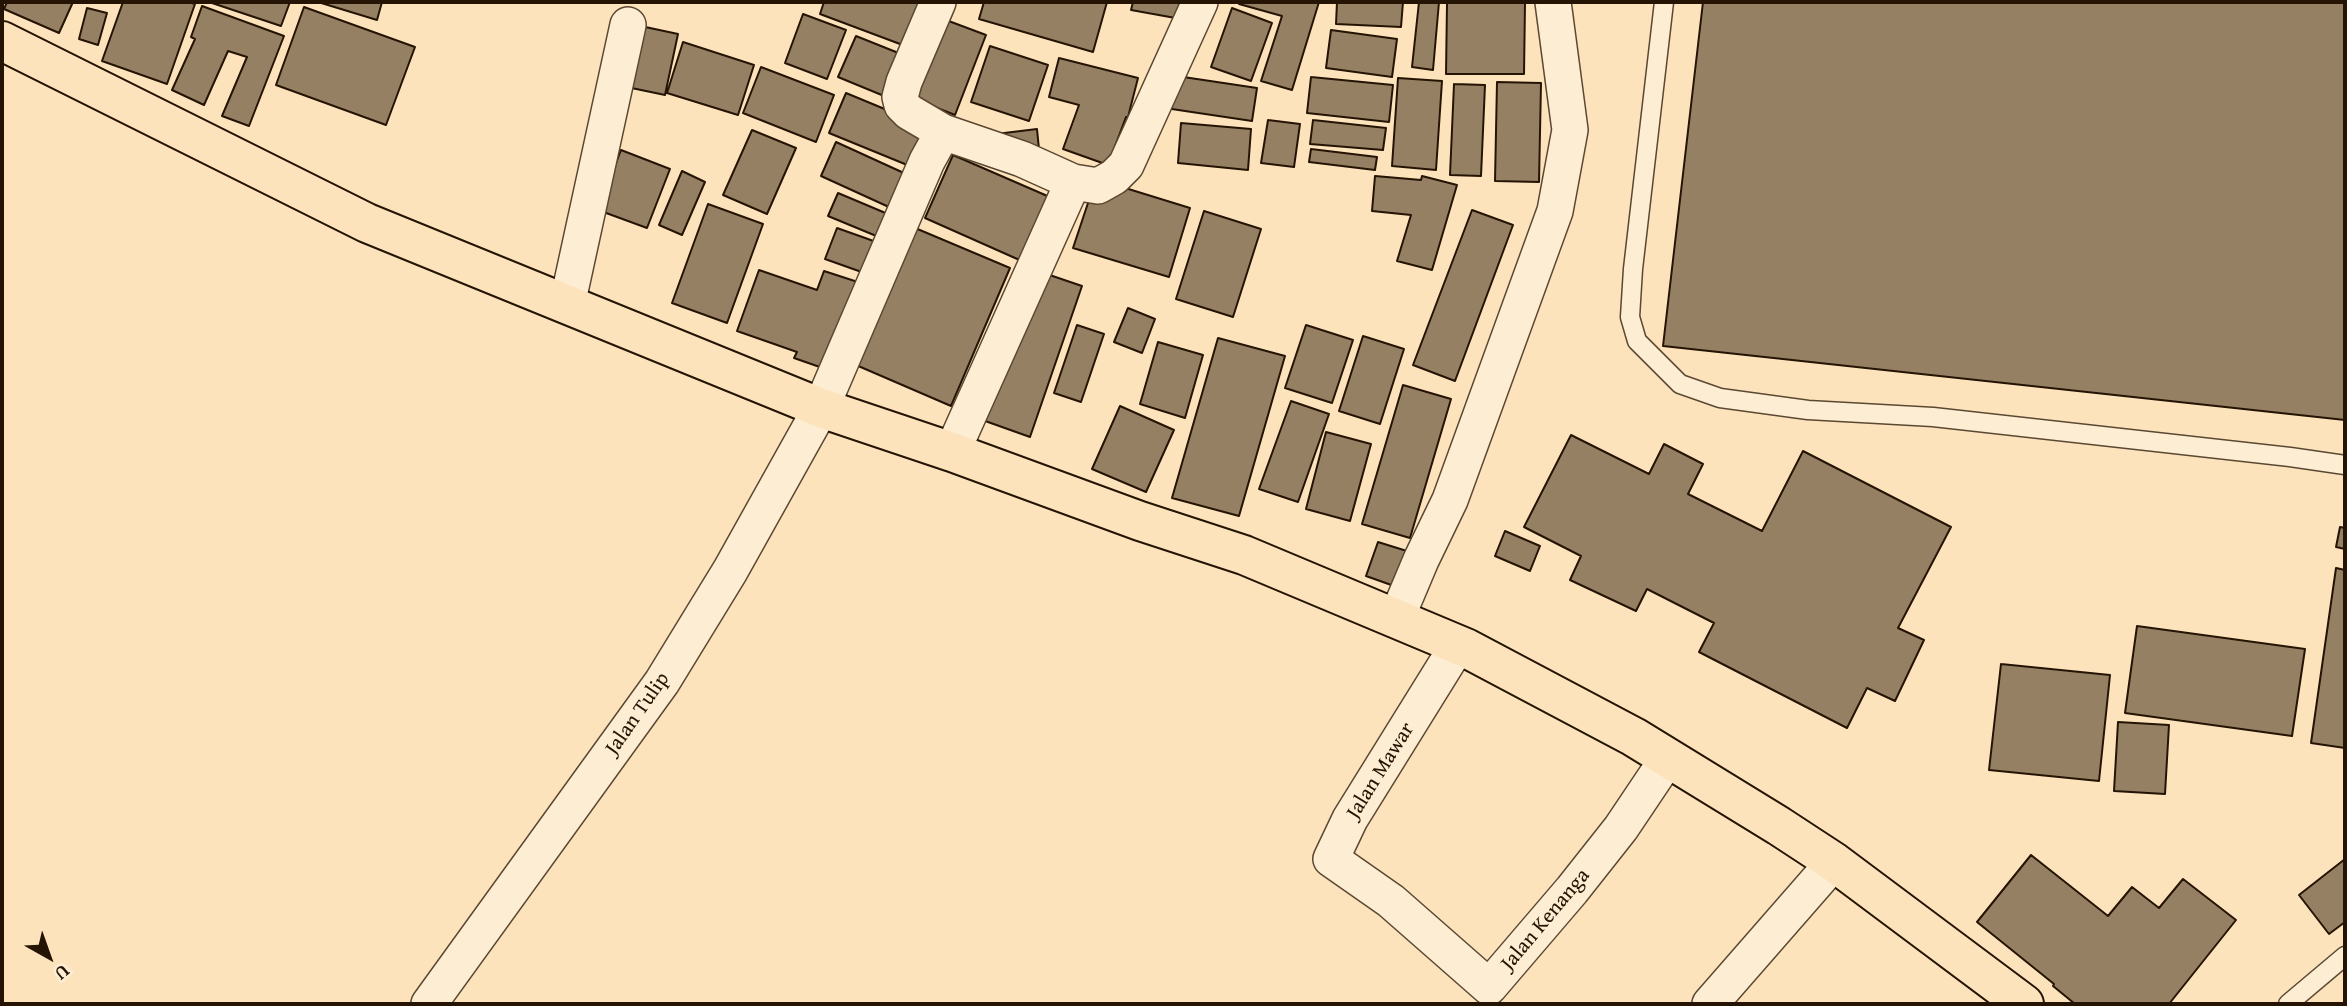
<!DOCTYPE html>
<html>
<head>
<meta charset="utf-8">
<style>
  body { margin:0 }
  #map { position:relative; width:2347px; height:1006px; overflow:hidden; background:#fce3bc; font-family:"Gentium Book Plus",serif }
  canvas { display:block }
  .frame { position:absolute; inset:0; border:4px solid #251404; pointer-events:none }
  .north { position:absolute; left:14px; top:922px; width:70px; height:70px; -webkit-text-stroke:5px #fdedd3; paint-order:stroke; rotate:140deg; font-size:19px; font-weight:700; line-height:28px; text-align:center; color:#251404 }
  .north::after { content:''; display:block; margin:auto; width:24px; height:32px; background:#251404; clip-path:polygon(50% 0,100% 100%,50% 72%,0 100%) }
</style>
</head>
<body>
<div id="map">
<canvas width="2347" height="1006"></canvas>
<div class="frame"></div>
<div class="north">U</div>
</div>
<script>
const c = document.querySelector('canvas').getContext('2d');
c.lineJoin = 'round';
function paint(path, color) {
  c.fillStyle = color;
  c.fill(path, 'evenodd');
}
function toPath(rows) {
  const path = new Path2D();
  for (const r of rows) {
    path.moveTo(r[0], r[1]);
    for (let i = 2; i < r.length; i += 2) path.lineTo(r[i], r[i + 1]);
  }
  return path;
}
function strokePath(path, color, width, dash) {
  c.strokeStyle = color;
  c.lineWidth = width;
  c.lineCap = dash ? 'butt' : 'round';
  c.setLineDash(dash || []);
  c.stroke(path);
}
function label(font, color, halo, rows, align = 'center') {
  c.font = font + ' "Gentium Book Plus",serif';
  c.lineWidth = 6;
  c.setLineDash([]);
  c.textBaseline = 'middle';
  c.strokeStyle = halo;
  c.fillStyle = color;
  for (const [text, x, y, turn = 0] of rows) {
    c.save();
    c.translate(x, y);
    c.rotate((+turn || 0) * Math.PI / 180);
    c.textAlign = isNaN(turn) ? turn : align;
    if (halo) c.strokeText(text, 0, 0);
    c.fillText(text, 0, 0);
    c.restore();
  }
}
const building = toPath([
  [7,2,73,2,59,33,4,9,7,2],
  [123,2,188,2,195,4,167,84,102,61,123,2],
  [209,2,290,2,281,26,209,2],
  [318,2,382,2,377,20,318,2],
  [824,2,919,2,925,4,908,47,820,14,824,2],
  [984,2,1107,2,1093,52,979,19,984,2],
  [1133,2,1184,2,1181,19,1131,10,1133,2],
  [1239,2,1319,2,1292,90,1261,81,1282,16,1239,4,1239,2],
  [1337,2,1403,2,1401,27,1336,24,1337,2],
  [1419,2,1439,2,1433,70,1412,67,1419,2],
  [1703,2,2345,2,2345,420,1663,346,1703,2],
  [1447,3,1525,3,1524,74,1446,74,1447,3],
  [202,6,284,36,249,126,222,116,247,57,228,51,204,105,172,90,195,39,191,37,202,6],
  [304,7,415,47,386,125,276,85,304,7],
  [87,8,107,13,98,45,79,39,87,8],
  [1232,8,1272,23,1251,81,1211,67,1232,8],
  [803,14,846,30,827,79,785,63,803,14],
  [938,17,986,35,955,115,907,96,938,17],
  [636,25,678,34,665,95,622,86,636,25],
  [1331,30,1397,39,1392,77,1326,68,1331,30],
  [856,36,906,56,889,98,838,77,856,36],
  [683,42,754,65,738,115,667,93,683,42],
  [990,46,1048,65,1029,121,971,102,990,46],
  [1059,58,1138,78,1128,117,1126,117,1108,165,1063,149,1079,105,1049,97,1059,58],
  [761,67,834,95,816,142,743,113,761,67],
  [1170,75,1257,88,1252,121,1165,108,1170,75],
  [1311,77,1393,85,1389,122,1307,113,1311,77],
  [1398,78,1442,81,1436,170,1392,166,1398,78],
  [1497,82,1541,83,1539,182,1495,181,1497,82],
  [1454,84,1485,85,1481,176,1450,175,1454,84],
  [846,93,933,129,917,169,829,133,846,93],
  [1268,120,1300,124,1294,167,1261,163,1268,120],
  [1313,120,1386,128,1383,150,1310,144,1313,120],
  [1181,123,1251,129,1248,170,1178,163,1181,123],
  [1037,129,1040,159,988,135,1037,129],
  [752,130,796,148,767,214,723,195,752,130],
  [836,142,917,179,902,213,821,176,836,142],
  [1311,149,1377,157,1375,170,1309,162,1311,149],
  [621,150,670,169,647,228,598,210,621,150],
  [953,155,1052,198,1024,262,925,218,953,155],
  [682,171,705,182,682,235,659,225,682,171],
  [1375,176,1421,180,1422,176,1457,185,1432,270,1397,261,1411,215,1372,211,1375,176],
  [1096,179,1190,208,1169,277,1073,248,1096,179],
  [838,193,895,217,886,240,828,216,838,193],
  [708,204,763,224,727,323,672,303,708,204],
  [1472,210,1513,225,1455,381,1413,365,1472,210],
  [1204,211,1261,229,1233,317,1176,299,1204,211],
  [908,225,1010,268,951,406,849,362,908,225],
  [837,228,882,244,870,275,825,259,837,228],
  [1026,267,1082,286,1030,437,974,417,1026,267],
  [759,270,817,290,824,271,867,285,837,373,794,358,797,352,737,331,759,270],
  [1128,308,1155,319,1142,353,1114,342,1128,308],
  [1077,325,1104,334,1081,402,1054,393,1077,325],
  [1306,325,1353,340,1332,403,1285,388,1306,325],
  [1363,336,1404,349,1380,424,1339,411,1363,336],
  [1218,338,1285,356,1239,516,1172,498,1218,338],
  [1158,342,1203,355,1185,418,1140,404,1158,342],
  [1403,385,1451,399,1410,538,1362,524,1403,385],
  [1291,401,1329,414,1298,502,1259,489,1291,401],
  [1120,406,1174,430,1146,492,1092,469,1120,406],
  [1326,432,1371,444,1350,521,1306,509,1326,432],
  [1571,435,1649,474,1664,444,1703,464,1688,494,1762,531,1803,451,1951,527,1898,628,1924,640,1895,701,1867,688,1847,728,1699,652,1714,623,1647,589,1636,611,1570,580,1581,556,1524,527,1571,435],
  [2340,527,2345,528,2345,549,2336,547,2340,527],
  [1505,531,1540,546,1530,571,1495,556,1505,531],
  [1378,542,1410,552,1397,587,1366,576,1378,542],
  [2336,568,2345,570,2345,748,2311,743,2336,568],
  [2137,626,2305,649,2292,736,2125,713,2137,626],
  [2001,664,2110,675,2099,781,1989,770,2001,664],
  [2118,722,2169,725,2165,794,2114,791,2118,722],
  [2031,855,2108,916,2132,887,2159,908,2183,879,2236,920,2169,1004,2075,1004,2053,986,2054,984,1977,922,2031,855],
  [2345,859,2345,922,2329,934,2299,895,2345,859]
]);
paint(building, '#958064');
strokePath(building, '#251404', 2);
const service = toPath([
  [1664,2,1633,269,1630,317,1637,341,1680,384,1720,398,1808,410,1933,417,2290,457,2345,465],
  [2288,1004,2345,956]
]);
const minor = toPath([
  [938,2,904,82,900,97,902,105,909,112,943,132],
  [567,305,628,25],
  [952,452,1073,182],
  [1397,617,1421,560,1450,500,1555,211,1570,130,1553,2],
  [1458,645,1350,819,1331,859,1391,901,1489,987,1572,890,1621,828,1668,758],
  [429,1004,662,682,730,571,821,408,927,161,943,132,1022,159,1073,182,1098,186,1114,177,1126,165,1200,2],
  [1710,1004,1834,862]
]);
const primary = toPath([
  [2,41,367,223,821,408,952,452,1140,521,1244,555,1466,648,1634,737,1779,826,1834,862,2024,1004]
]);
strokePath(service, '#5b4832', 21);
strokePath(minor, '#5b4832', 38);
strokePath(primary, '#251404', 42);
strokePath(service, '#fdedd3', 18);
strokePath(minor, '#fdedd3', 35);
strokePath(primary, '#fce3bc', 38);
label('21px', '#251404', '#fdedd3', [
  ["Jalan Tulip",638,714,-55],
  ["Jalan Mawar",1381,771,-58],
  ["Jalan Kenanga",1546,920,-50]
]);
</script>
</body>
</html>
